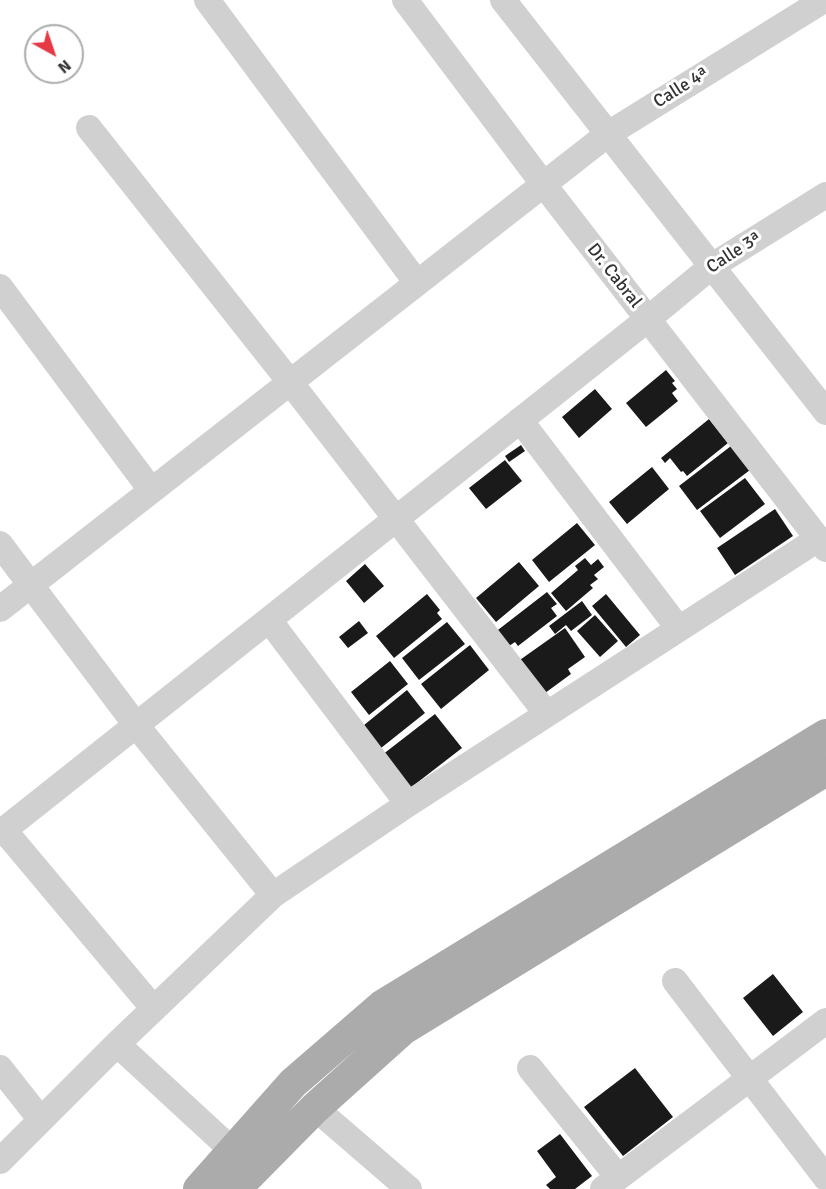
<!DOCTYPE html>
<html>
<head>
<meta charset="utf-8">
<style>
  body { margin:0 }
  #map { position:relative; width:826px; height:1189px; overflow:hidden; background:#fff; font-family:Signika,sans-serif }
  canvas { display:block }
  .north { position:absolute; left:24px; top:24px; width:60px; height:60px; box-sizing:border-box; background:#fff; border:2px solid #adadad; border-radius:50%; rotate:140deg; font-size:16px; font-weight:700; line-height:24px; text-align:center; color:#333 }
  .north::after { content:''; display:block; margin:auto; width:21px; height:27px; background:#e63946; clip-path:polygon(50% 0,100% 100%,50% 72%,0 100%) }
</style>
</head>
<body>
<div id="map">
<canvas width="826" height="1189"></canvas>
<div class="north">N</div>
</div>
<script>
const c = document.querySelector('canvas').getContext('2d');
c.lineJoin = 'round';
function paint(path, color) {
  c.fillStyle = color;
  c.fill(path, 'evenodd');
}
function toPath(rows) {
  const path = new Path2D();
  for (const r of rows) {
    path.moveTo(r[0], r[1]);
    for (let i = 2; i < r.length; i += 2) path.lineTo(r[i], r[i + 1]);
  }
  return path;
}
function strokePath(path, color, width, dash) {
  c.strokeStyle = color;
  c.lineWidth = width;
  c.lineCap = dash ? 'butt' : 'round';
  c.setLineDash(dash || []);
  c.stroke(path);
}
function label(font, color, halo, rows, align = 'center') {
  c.font = font + ' Signika,sans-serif';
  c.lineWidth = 6;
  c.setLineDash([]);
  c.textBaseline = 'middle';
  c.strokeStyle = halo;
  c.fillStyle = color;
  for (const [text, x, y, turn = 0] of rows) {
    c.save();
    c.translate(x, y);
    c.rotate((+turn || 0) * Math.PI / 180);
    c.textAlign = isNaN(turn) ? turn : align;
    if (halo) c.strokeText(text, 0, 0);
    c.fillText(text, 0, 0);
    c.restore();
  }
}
paint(toPath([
  [666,370,675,381,672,383,677,389,672,393,678,401,646,427,626,403],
  [595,389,612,409,579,438,562,417],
  [709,419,728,443,687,476,683,471,681,472,670,458,665,463,661,458],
  [521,445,525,451,509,462,505,456],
  [731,446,750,470,697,510,679,486],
  [505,460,522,481,486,509,469,488],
  [652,467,669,489,627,524,609,502],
  [745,478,765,504,720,538,700,511],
  [775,509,793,536,735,575,717,548],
  [577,523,595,545,549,582,532,560],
  [585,558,591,565,598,559,604,567,594,575,598,579,590,585,593,588,566,611,551,593,578,570,575,566],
  [519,562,539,586,496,622,476,598],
  [365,564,384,586,364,603,346,581],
  [547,592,557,604,551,608,557,616,518,646,515,642,506,648,494,633],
  [427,594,440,610,437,613,442,619,394,658,376,636],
  [606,594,640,635,626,647,592,606],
  [582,601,592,615,571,631,566,625,555,634,549,626],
  [595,615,618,641,600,657,577,631],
  [359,621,368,633,348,648,339,637],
  [447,622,465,644,419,680,402,658],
  [565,628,585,657,568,669,571,674,541,696,517,662],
  [470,645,489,670,441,709,421,684],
  [390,661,408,684,369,715,351,692],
  [407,690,425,713,376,752,358,730],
  [435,714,462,748,409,789,382,755],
  [773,974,803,1012,773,1036,743,998],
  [635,1068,673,1117,623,1156,584,1107],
  [560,1134,592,1176,575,1189,550,1189,546,1185,556,1177,537,1151]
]), '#1a1a1a');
strokePath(toPath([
  [207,0,417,283],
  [405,0,544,185,826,549],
  [503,0,826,412],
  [89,128,290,382,547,714],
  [0,287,151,490],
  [520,420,679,629],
  [0,544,136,725,273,895],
  [0,609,608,134,824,0],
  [269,620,408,804],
  [4,830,154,1009],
  [0,833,648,319,712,266,826,195],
  [675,981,826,1178],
  [117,1044,233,1151],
  [0,1068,41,1120],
  [530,1068,618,1177],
  [315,1108,409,1189],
  [0,1161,117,1044,273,895,408,804,818,539],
  [603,1189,826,1021]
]), '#d0d0d0', 26);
strokePath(toPath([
  [199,1189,293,1083,382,1006,826,735],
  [235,1189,315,1108,403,1029,826,770]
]), '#ababab', 32);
label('18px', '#333', '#fff', [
  ["Calle 4ª",681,88,-32],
  ["Calle 3ª",734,253,-33],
  ["Dr. Cabral",614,276,52]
]);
</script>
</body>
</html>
